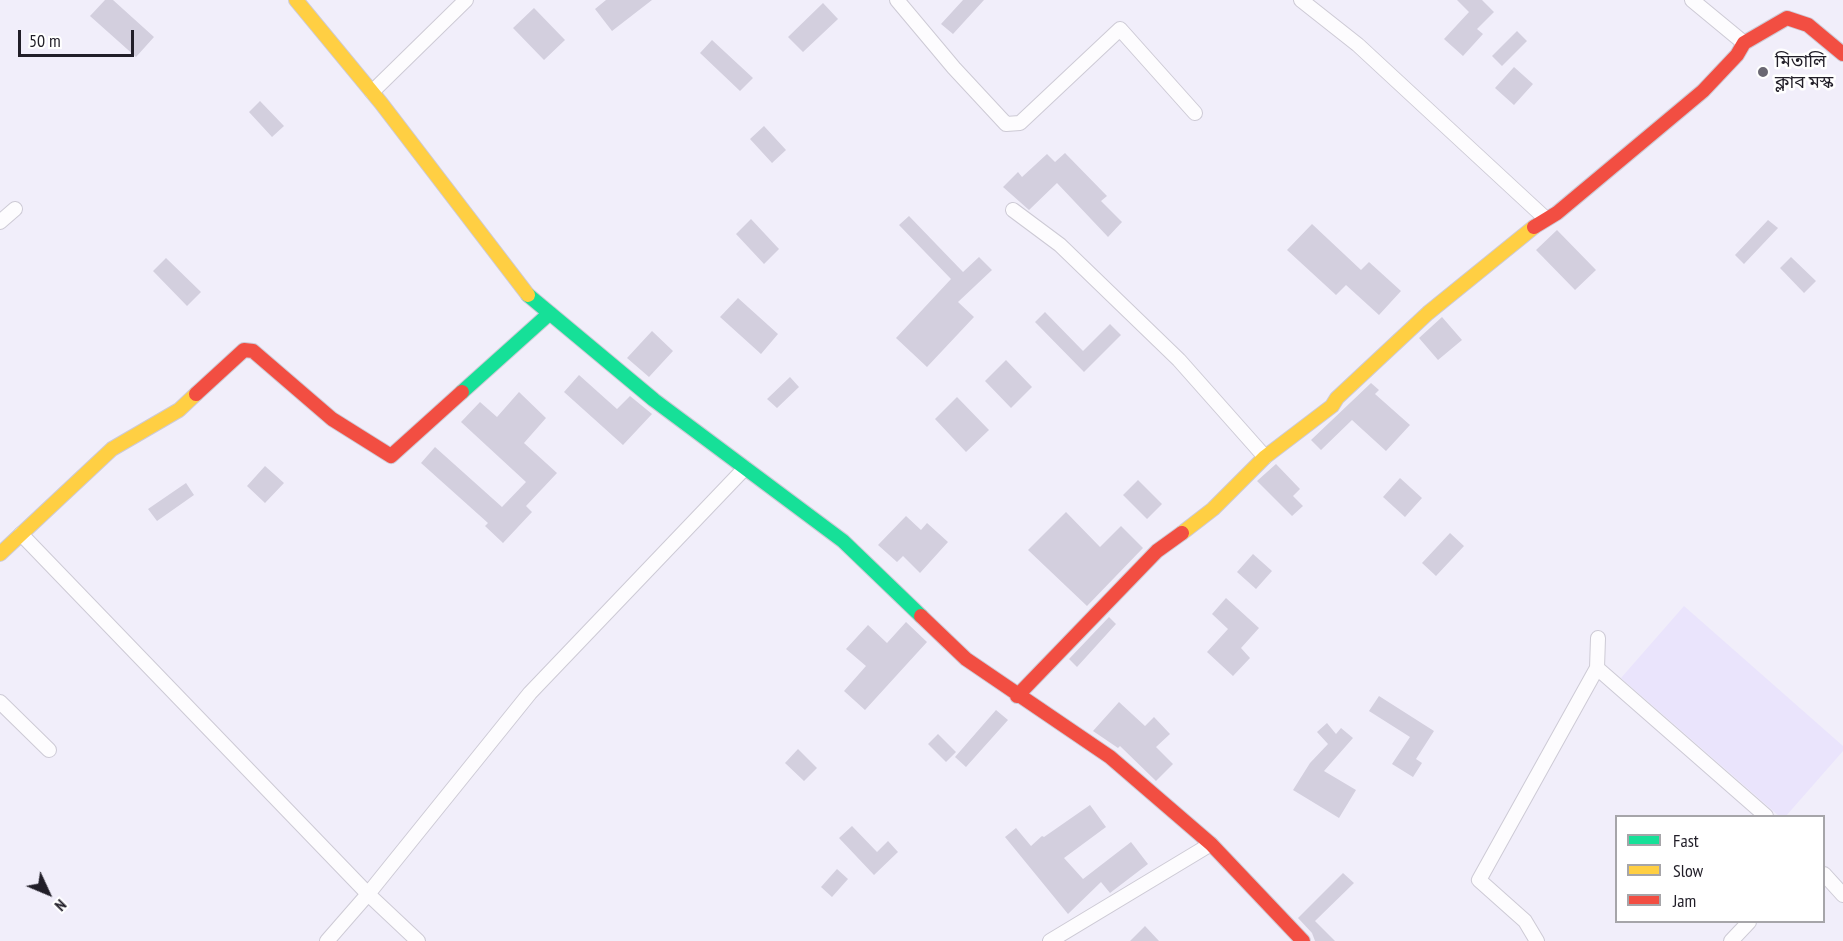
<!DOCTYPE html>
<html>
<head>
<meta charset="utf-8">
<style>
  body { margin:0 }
  #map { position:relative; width:1843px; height:941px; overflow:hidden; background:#f1eefa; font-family:"PT Sans Narrow",sans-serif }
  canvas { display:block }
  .legend { position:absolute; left:1615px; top:815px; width:210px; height:108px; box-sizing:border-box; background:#fff; border:2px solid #a6a5a9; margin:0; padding:8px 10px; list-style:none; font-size:18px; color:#211e28 }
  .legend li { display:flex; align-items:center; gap:12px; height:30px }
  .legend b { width:30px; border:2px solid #a6a5a9 }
  .north { position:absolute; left:18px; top:863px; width:60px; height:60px; -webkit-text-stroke:4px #fff; paint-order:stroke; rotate:134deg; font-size:16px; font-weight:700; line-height:24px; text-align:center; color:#211e28 }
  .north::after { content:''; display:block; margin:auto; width:21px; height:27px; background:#211e28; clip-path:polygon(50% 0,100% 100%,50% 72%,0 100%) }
  .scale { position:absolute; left:18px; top:30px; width:116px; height:27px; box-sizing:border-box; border:3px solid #211e28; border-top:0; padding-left:8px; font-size:18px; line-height:21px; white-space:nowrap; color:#211e28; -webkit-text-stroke:4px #fff; paint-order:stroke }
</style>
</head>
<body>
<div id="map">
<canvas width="1843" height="941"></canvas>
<ul class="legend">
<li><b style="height:8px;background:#16e098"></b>Fast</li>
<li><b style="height:8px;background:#ffcf43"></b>Slow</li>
<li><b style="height:8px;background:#f24e42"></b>Jam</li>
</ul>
<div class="north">N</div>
<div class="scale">50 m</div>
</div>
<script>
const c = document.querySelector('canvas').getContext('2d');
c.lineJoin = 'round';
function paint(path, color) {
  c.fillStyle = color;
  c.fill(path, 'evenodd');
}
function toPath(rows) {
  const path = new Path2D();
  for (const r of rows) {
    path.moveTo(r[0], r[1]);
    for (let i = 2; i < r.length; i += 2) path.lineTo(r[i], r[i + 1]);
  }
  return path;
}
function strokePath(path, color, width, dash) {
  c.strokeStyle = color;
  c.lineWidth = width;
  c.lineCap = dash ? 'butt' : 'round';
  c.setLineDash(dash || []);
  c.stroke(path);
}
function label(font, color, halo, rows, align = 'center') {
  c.font = font + ' "PT Sans Narrow","Noto Sans Bengali",sans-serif';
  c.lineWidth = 5;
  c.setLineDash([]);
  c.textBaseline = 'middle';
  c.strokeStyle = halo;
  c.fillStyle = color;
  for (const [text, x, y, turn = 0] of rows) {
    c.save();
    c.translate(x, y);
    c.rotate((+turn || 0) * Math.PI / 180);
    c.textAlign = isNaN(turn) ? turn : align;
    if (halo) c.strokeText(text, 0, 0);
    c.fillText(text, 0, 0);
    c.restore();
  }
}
paint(toPath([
  [1684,606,1843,746,1843,751,1786,816,1779,816,1621,678]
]), '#eae4fc');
paint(toPath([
  [105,0,113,0,154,37,136,57,90,16],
  [606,0,652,0,612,31,595,9],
  [963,0,984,0,953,34,941,24],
  [1457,0,1482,0,1494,12,1477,29,1483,34,1463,56,1444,39,1469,12],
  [823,3,838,19,803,52,788,37],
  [534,8,565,40,544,60,513,28],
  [1517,31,1527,41,1502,66,1492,56],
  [712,40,753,78,740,91,700,53],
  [1514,67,1533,84,1514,105,1495,88],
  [260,101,284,126,272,137,249,112],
  [764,126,786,150,772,163,750,139],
  [1065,153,1107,196,1101,201,1122,222,1108,237,1057,183,1029,210,1003,187,1018,172,1022,177,1047,154,1055,162],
  [909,216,963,272,979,257,992,270,958,302,974,317,927,367,896,338,951,279,899,225],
  [751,219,779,249,764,264,736,234],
  [1768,220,1778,228,1744,264,1735,255],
  [1312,224,1361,270,1369,262,1401,291,1379,315,1346,285,1336,295,1287,250],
  [1557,230,1596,270,1575,290,1536,250],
  [1791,257,1816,281,1804,293,1780,268],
  [166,258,201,292,187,306,153,271],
  [738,298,778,334,761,354,720,317],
  [1045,312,1083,351,1110,324,1121,335,1084,372,1035,322],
  [1442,317,1462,340,1438,360,1419,338],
  [652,331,673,351,649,377,627,358],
  [1006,360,1032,387,1011,408,985,381],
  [579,375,617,409,630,396,652,414,623,445,564,392],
  [790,377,799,387,777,408,767,399],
  [1371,383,1379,390,1375,394,1410,425,1386,451,1352,420,1321,450,1311,440],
  [519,392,546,418,524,443,557,473,526,506,532,512,503,543,485,526,488,523,421,463,435,447,502,507,526,482,461,422,480,402,497,417],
  [957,397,989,430,966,452,935,419],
  [1276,464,1300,489,1293,496,1303,506,1292,516,1257,481],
  [265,466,284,483,265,503,247,486],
  [1400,478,1422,498,1405,517,1383,497],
  [1138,480,1162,504,1147,519,1123,495],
  [186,483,194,495,157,521,148,509],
  [1066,512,1100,547,1121,526,1143,548,1087,606,1028,550],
  [906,516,921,530,927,523,948,542,920,573,903,556,897,562,878,545],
  [1450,533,1464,546,1436,576,1422,563],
  [1253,554,1272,571,1256,589,1237,572],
  [1226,598,1259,628,1241,648,1250,658,1233,676,1207,652,1228,629,1212,614],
  [1109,617,1116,624,1077,667,1069,659],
  [906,622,927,642,865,710,844,691,866,666,846,649,868,625,887,643],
  [1379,696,1434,731,1416,759,1422,763,1413,777,1392,764,1410,737,1369,711],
  [1119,702,1145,726,1154,717,1170,734,1156,747,1173,764,1156,781,1120,746,1118,748,1093,731],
  [996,710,1008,720,966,767,955,757],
  [1327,723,1336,734,1341,728,1353,738,1324,771,1356,790,1339,818,1293,790,1310,763,1328,744,1317,732],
  [938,734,956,752,946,762,928,744],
  [798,749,817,768,804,781,785,763],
  [1090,805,1106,827,1064,858,1083,879,1131,842,1148,864,1110,893,1101,882,1068,914,1005,837,1016,828,1031,846,1042,836,1044,837],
  [852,826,877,852,888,841,898,852,874,875,839,838],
  [837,869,848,879,832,897,821,887],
  [1343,873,1354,883,1315,921,1335,941,1315,941,1312,933,1298,918],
  [1145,926,1159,941,1130,941]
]), '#d3cfde');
const street = toPath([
  [897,0,954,68,1006,124,1020,123,1120,29,1195,113],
  [1301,0,1358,45,1545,218],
  [1692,0,1744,43],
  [372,92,466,0],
  [1013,210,1060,245,1179,360,1265,457],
  [0,222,15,209],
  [21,534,368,894,418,941],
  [1597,668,1766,816],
  [0,702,49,750],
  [1824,874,1843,895],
  [327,941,368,894,530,693,745,468],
  [1050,941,1211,844],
  [1537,941,1525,921,1479,880,1597,668,1598,638],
  [1731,941,1749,922]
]);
const fast = toPath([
  [528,295,654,400,843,541,921,616],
  [462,392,550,313]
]);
const slow = toPath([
  [296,0,381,103,528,295],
  [1182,533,1213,509,1265,457,1332,406,1337,398,1428,313,1534,227],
  [0,554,112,449,179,410,196,394]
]);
const jam = toPath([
  [1534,227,1557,213,1703,91,1737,55,1744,43,1787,18,1808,25,1843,54],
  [196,394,244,350,253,351,332,419,391,456,462,392],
  [921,616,966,659,1110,757,1211,844,1303,941],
  [1017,696,1157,551,1182,533]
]);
strokePath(street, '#cdcad5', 16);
strokePath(fast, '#cdcad5', 16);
strokePath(slow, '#cdcad5', 16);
strokePath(jam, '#cdcad5', 16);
strokePath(street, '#fdfcfe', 14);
strokePath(fast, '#16e098', 14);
strokePath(slow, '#ffcf43', 14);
strokePath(jam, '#f24e42', 14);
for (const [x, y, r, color] of [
  [1763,72,6,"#6a6772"]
]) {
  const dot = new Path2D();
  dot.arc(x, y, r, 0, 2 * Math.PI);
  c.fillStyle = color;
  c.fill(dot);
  strokePath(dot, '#fff', 2);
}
label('18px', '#211e28', '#fff', [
  ["মিতালি",1775,62],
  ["ক্লাব মস্ক",1775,83]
], 'left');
</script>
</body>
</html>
